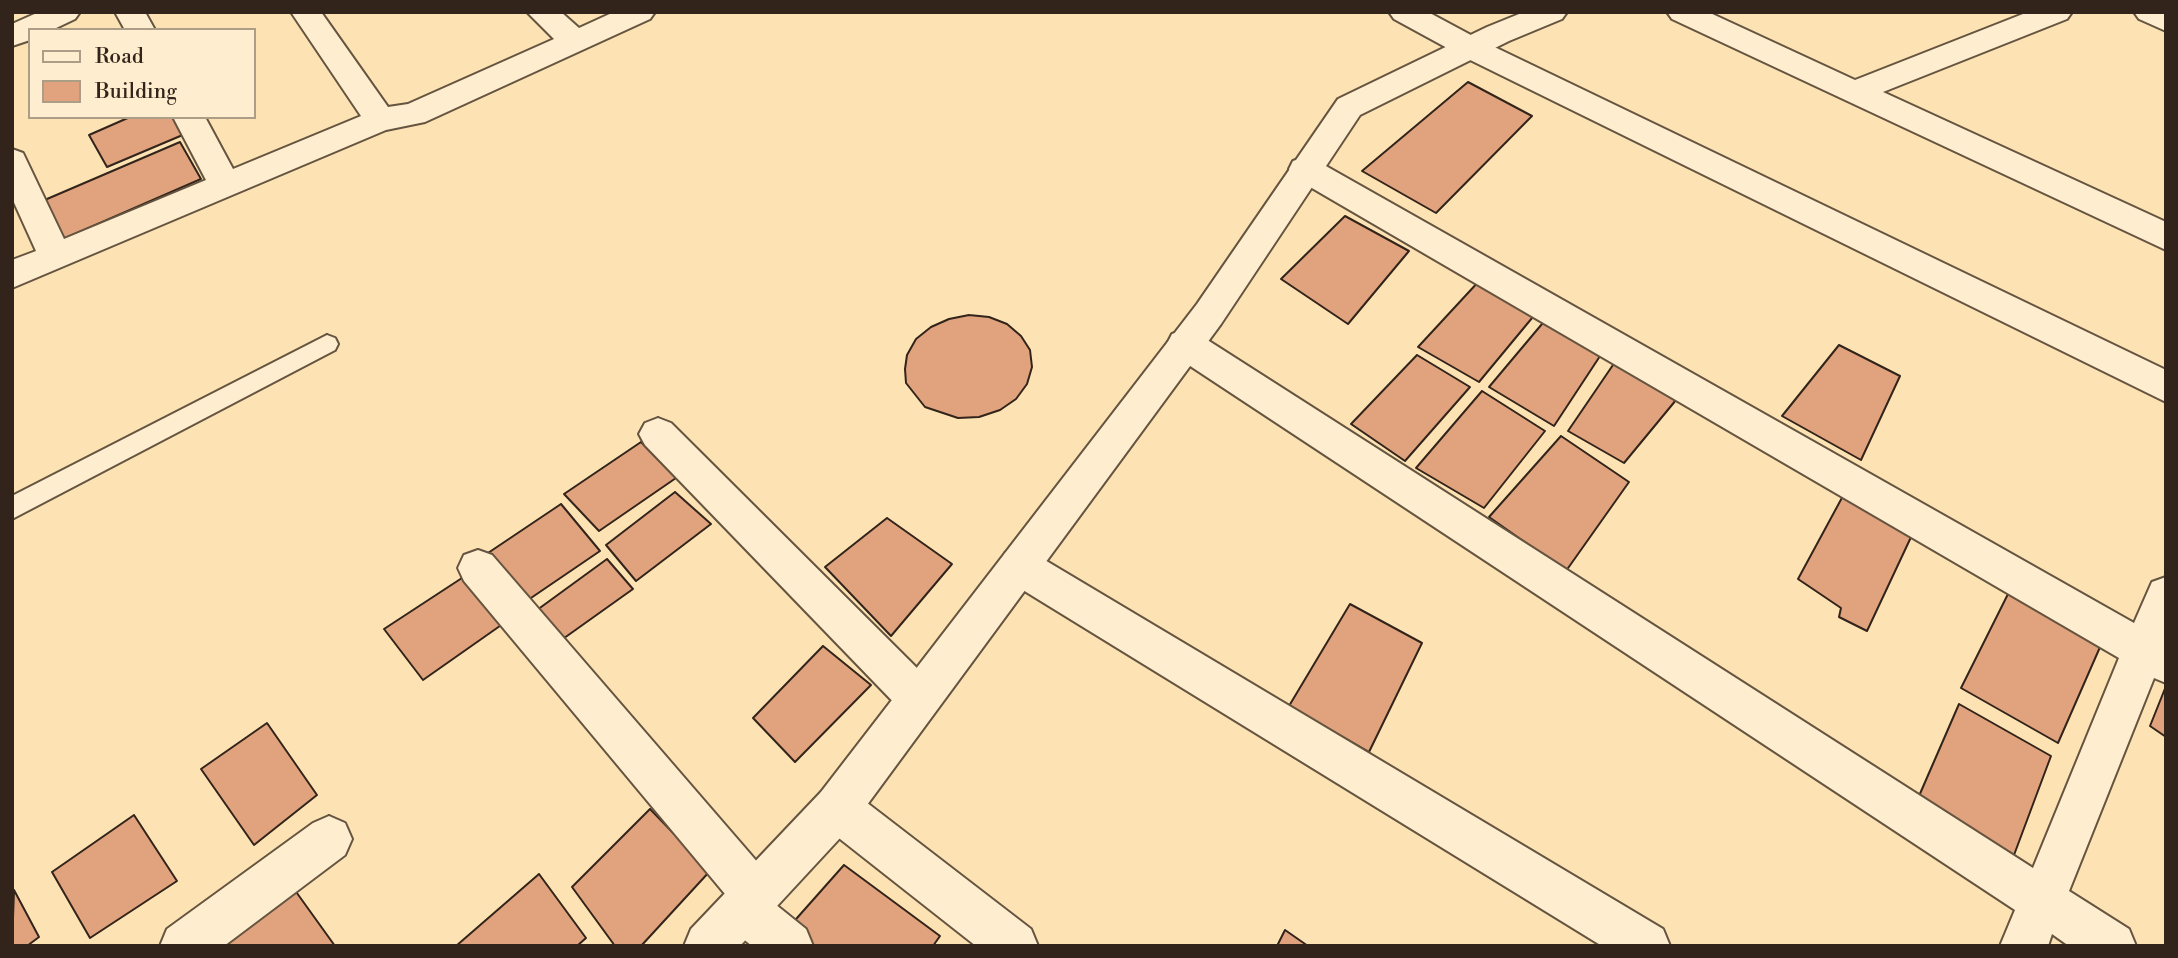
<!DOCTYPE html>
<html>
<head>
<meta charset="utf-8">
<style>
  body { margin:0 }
  #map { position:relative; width:2178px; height:958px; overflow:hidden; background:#fde3b4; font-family:"Libre Bodoni",serif }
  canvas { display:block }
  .frame { position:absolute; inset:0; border:14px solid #32241a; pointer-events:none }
  .legend { position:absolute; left:28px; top:28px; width:228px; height:91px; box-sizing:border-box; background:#feedce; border:2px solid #ac9d86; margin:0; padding:9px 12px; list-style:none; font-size:21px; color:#32241a }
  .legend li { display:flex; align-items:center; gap:14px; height:35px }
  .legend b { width:35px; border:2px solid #ac9d86 }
</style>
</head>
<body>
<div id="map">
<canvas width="2178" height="958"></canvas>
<div class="frame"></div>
<ul class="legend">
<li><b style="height:9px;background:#feedce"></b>Road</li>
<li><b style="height:19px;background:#e0a37e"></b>Building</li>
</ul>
</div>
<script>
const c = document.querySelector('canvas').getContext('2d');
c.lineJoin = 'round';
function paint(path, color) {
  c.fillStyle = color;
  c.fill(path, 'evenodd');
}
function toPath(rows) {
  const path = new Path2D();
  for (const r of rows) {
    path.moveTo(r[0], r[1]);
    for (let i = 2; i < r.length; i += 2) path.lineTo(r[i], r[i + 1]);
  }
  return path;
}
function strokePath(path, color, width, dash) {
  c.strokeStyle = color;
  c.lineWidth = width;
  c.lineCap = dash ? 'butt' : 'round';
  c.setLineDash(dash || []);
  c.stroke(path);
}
const building = toPath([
  [1468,82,1532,116,1436,213,1362,171,1468,82],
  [130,117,173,117,185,134,107,167,89,135,130,117],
  [180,142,201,179,61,240,40,202,180,142],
  [1345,216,1409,251,1348,324,1281,279,1345,216],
  [1480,280,1537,312,1479,382,1418,347,1480,280],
  [969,315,989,317,1007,324,1021,336,1030,350,1032,367,1027,384,1016,399,1000,410,979,417,958,418,925,407,906,383,905,369,907,355,916,339,931,327,949,319,969,315],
  [1547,318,1604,350,1554,426,1489,387,1547,318],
  [1839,345,1900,376,1861,460,1782,416,1839,345],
  [1417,355,1470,387,1405,461,1351,424,1417,355],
  [1615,362,1681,394,1624,463,1568,431,1615,362],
  [1482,391,1545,431,1484,508,1416,468,1482,391],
  [1561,436,1629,482,1566,571,1489,517,1561,436],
  [641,442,676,478,599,531,564,494,641,442],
  [675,492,711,524,636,581,606,545,675,492],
  [1844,494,1912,535,1867,631,1839,617,1841,608,1798,579,1844,494],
  [561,504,600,551,528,600,485,555,561,504],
  [887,518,952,564,891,636,825,567,887,518],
  [607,559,633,589,560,641,537,610,607,559],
  [465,576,507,621,423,680,384,629,465,576],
  [2013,584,2104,638,2058,743,1961,688,2013,584],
  [1350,604,1422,643,1369,752,1289,706,1350,604],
  [823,646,871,685,795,762,753,718,823,646],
  [2166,686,2166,737,2150,726,2166,686],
  [1959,704,2051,756,2014,855,1919,796,1959,704],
  [267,723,317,795,254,845,201,769,267,723],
  [650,809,710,871,641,946,615,946,572,887,650,809],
  [134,815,177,881,90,938,52,872,134,815],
  [844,865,940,936,933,946,814,946,789,927,844,865],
  [539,874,586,938,577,946,456,946,539,874],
  [289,882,335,946,209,946,289,882],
  [14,890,39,937,27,946,12,946,14,890],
  [1285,930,1308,946,1277,946,1285,930]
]);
paint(building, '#e0a37e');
strokePath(building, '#32241a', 2);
const service = toPath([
  [327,335,335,338,338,344,335,350,12,519,12,496,327,335]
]);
const minor = toPath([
  [115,12,145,12,155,30,125,30,115,12],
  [291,12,321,12,388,107,408,104,554,39,527,12,561,12,579,28,614,12,655,12,650,19,425,122,386,130,12,288,12,260,36,251,12,198,12,149,23,153,64,239,206,180,173,117,205,117,233,169,361,116,291,12],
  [1389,12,1428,12,1482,41,2166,370,2166,402,1460,55,1394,19,1389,12],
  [1667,12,1708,12,1855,80,2028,12,2072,12,2067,19,1883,92,2166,222,2166,250,1672,19,1667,12],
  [2134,12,2166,12,2166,31,2139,19,2134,12],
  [1305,157,1317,161,2134,623,2152,582,2166,577,2166,683,2154,678,2069,891,2129,929,2136,946,2069,946,2052,934,2048,946,2000,946,2015,910,1172,354,1167,344,1172,334,1185,330,1198,334,2033,868,2119,658,1293,177,1289,169,1293,161,1305,157],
  [658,418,671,423,934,685,940,699,934,713,919,719,904,713,645,445,639,434,645,423,658,418],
  [1019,548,1033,553,1663,929,1670,946,1602,946,1005,579,999,566,1005,553,1019,548],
  [478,550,492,555,772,879,779,895,775,904,806,929,813,946,752,946,726,925,720,908,725,894,464,581,458,568,464,555,478,550],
  [837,786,853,792,1031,929,1038,946,976,946,821,824,815,808,821,792,837,786],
  [329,816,345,823,352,839,345,855,224,946,160,946,167,929,313,823,329,816]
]);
const tertiary = toPath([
  [39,12,80,12,75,19,52,30,30,30,30,40,12,46,12,24,39,12],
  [1524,12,1567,12,1562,19,1509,41,1360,115,1221,324,853,824,740,946,684,946,691,929,821,792,1197,304,1338,99,1487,27,1524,12]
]);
strokePath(service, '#655440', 4);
strokePath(minor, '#655440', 4);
strokePath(tertiary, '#655440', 4);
paint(service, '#feedce');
paint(minor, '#feedce');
paint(tertiary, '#feedce');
</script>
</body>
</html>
